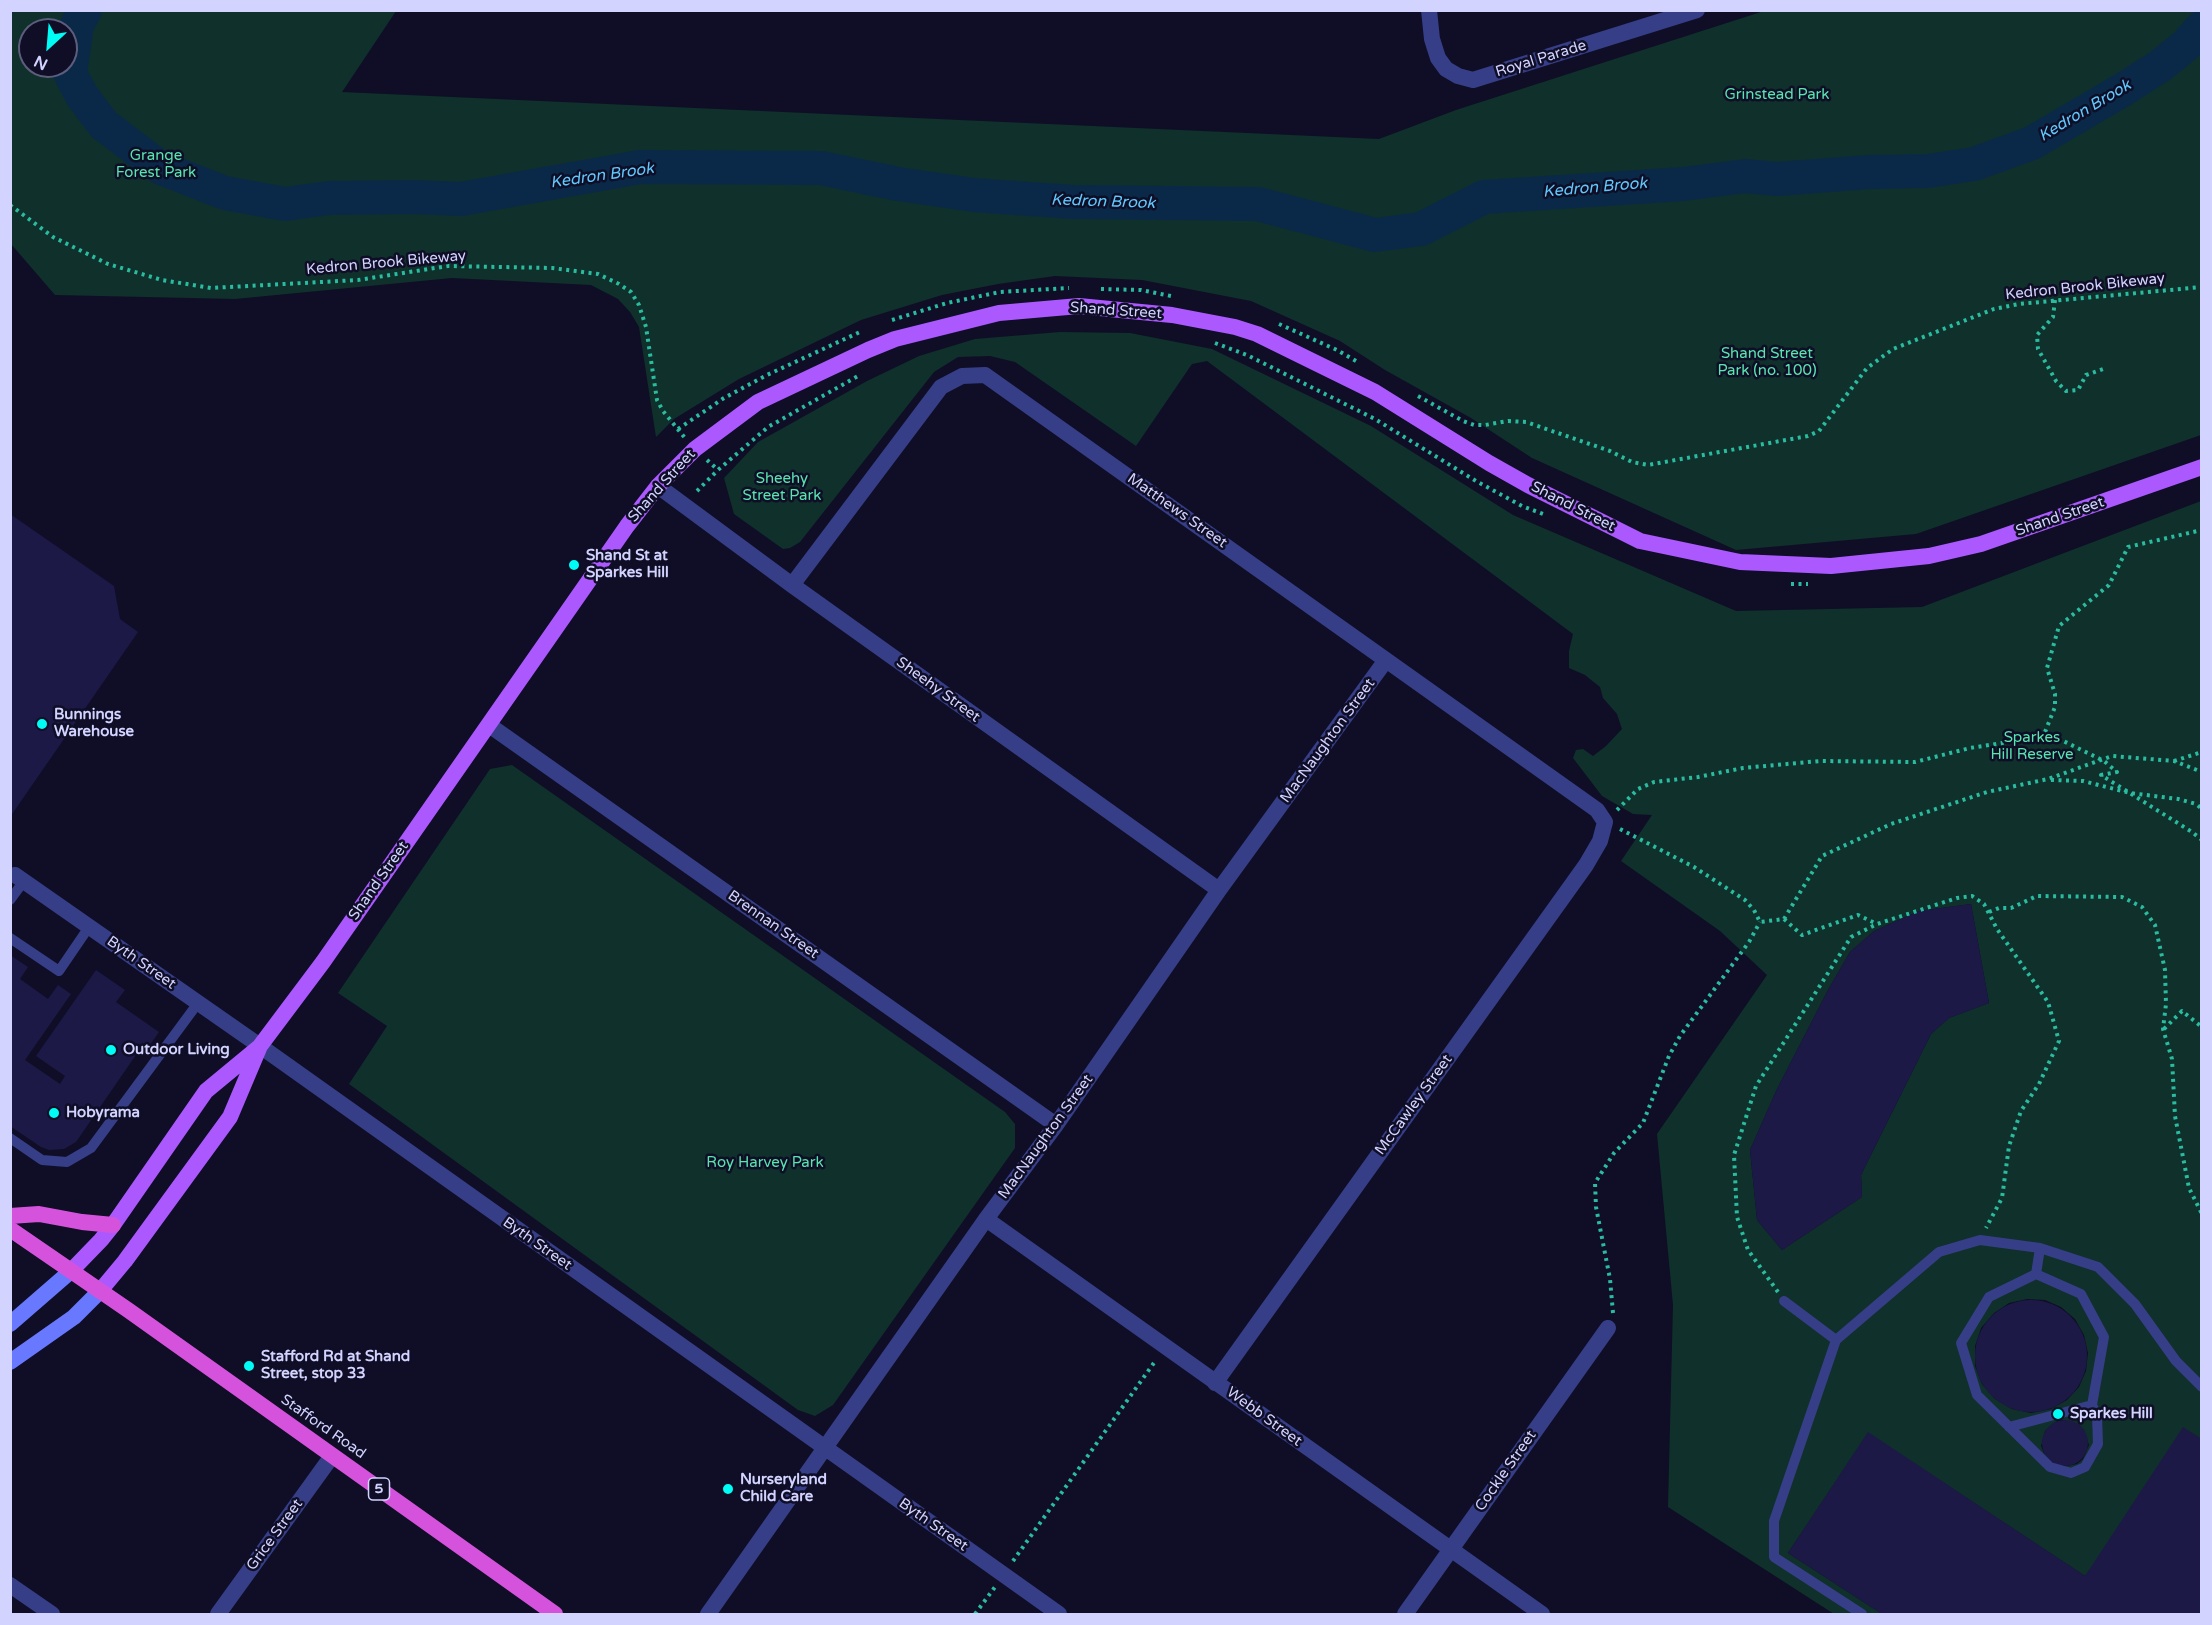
<!DOCTYPE html>
<html>
<head>
<meta charset="utf-8">
<style>
  body { margin:0 }
  #map { position:relative; width:2212px; height:1625px; overflow:hidden; background:#0f0e26; font-family:"Varela Round",sans-serif }
  canvas { display:block }
  .frame { position:absolute; inset:0; border:12px solid #d2d3ff; pointer-events:none }
  .north { position:absolute; left:18px; top:18px; width:60px; height:60px; box-sizing:border-box; background:#0f0e26; border:2px solid #5d5d7d; border-radius:50%; rotate:206deg; font-size:16px; font-weight:700; line-height:24px; text-align:center; color:#d2d3ff }
  .north::after { content:''; display:block; margin:auto; width:21px; height:27px; background:#00fdf5; clip-path:polygon(50% 0,100% 100%,50% 72%,0 100%) }
</style>
</head>
<body>
<div id="map">
<canvas width="2212" height="1625"></canvas>
<div class="frame"></div>
<div class="north">N</div>
</div>
<script>
const c = document.querySelector('canvas').getContext('2d');
c.lineJoin = 'round';
function paint(path, color) {
  c.fillStyle = color;
  c.fill(path, 'evenodd');
}
function toPath(rows) {
  const path = new Path2D();
  for (const r of rows) {
    if (r.length === 3) {
      path.moveTo(r[0] + r[2], r[1]);
      path.arc(r[0], r[1], r[2], 0, 2 * Math.PI);
      continue;
    }
    path.moveTo(r[0], r[1]);
    for (let i = 2; i < r.length; i += 2) path.lineTo(r[i], r[i + 1]);
  }
  return path;
}
function strokePath(path, color, width, dash) {
  c.strokeStyle = color;
  c.lineWidth = width;
  c.lineCap = dash ? 'butt' : 'round';
  c.setLineDash(dash || []);
  c.stroke(path);
}
function label(font, color, halo, rows, align = 'center') {
  c.font = font + ' "Varela Round",sans-serif';
  c.lineWidth = 5;
  c.setLineDash([]);
  c.textBaseline = 'middle';
  c.strokeStyle = halo;
  c.fillStyle = color;
  for (const [text, x, y, turn = 0] of rows) {
    c.save();
    c.translate(x, y);
    c.rotate((+turn || 0) * Math.PI / 180);
    c.textAlign = isNaN(turn) ? turn : align;
    if (halo) c.strokeText(text, 0, 0);
    c.fillText(text, 0, 0);
    c.restore();
  }
}
paint(toPath([
  [10,11,396,11,342,92,1379,139,1456,110,1764,11,2201,11,2201,435,1916,534,1736,550,1532,458,1471,418,1385,370,1340,341,1251,301,1142,280,1055,276,998,284,942,295,861,320,739,379,674,419,656,437,639,327,630,312,618,299,591,285,452,278,235,299,55,295,11,244],
  [30,30,66,30,66,66,30,66],
  [1060,332,1130,333,1212,349,1371,426,1513,515,1736,611,1922,607,2201,501,2201,1439,2085,1576,1868,1433,1788,1553,1882,1614,1834,1614,1668,1507,1673,1305,1657,1134,1767,975,1720,931,1621,861,1652,815,1633,814,1602,796,1573,758,1576,750,1583,749,1593,756,1606,746,1622,729,1617,714,1603,698,1600,687,1585,675,1569,668,1569,651,1573,634,1207,361,1192,364,1136,446,1015,362,990,356,958,357,934,372,800,542,790,548,783,549,734,514,724,478,758,442,867,381,919,356,975,339],
  [1971,904,1989,1003,1949,1018,1931,1034,1861,1175,1862,1197,1782,1250,1757,1220,1750,1150,1777,1089,1828,990,1850,952,1874,931,1919,911],
  [2027,1299,2045,1300,2061,1307,2075,1319,2084,1335,2088,1353,2086,1371,2079,1387,2067,1400,2051,1409,2031,1413,2012,1409,1995,1399,1982,1384,1975,1366,1975,1346,1981,1328,1994,1313,2009,1303],
  [2064,1420,2079,1425,2084,1430,2089,1445,2083,1459,2077,1464,2062,1467,2054,1465,2044,1453,2041,1446,2045,1431,2057,1421],
  [512,765,1005,1112,1015,1124,1015,1148,833,1405,815,1416,798,1410,349,1084,387,1026,338,993,490,769]
]), '#10302b');
strokePath(toPath([
  [85,10,77,25,70,73,82,96,104,125,161,168,225,193,285,204,329,198,413,197,461,199,640,167,821,168,898,184,974,195,1072,202,1258,204,1375,235,1421,229,1484,197,1684,184,1745,176,1777,179,1869,172,1928,171,1974,164,2032,143,2124,89,2160,66,2186,45,2202,27]
]), '#0a2949', 34);
paint(toPath([
  [10,514,114,586,120,619,138,632,10,817],
  [1971,904,1989,1003,1949,1018,1931,1034,1861,1175,1862,1197,1782,1250,1757,1220,1750,1150,1777,1089,1828,990,1850,952,1874,931,1919,911],
  [10,955,28,967,20,979,48,999,58,985,71,994,25,1060,60,1084,65,1076,36,1056,96,970,125,990,116,1002,159,1032,143,1055,138,1052,76,1142,64,1149,49,1150,41,1147,10,1126],
  [2031,1356,56],
  [2065,1443,23],
  [2183,1427,2202,1439,2202,1614,1882,1614,1788,1553,1868,1432,2085,1576]
]), '#1c1947');
strokePath(toPath([
  [10,205,53,237,108,264,162,280,211,288,358,280,448,266,552,268,598,274,619,284,631,292,639,305,646,327,657,400,663,411,685,438],
  [1101,289,1141,290,1171,296],
  [2055,300,2053,317,2037,335,2038,349,2056,381,2066,391,2078,390,2086,375,2103,369],
  [892,320,947,303,1000,292,1069,288],
  [1279,324,1337,350,1356,361],
  [1215,343,1247,355,1375,419,1476,481,1522,506,1543,514],
  [1418,396,1463,421,1474,425,1485,425,1508,421,1526,422,1610,451,1632,462,1648,465,1808,436,1819,431,1867,368,1893,349,1994,309,2019,304,2202,287],
  [678,429,724,398,767,375,862,331],
  [707,460,718,470],
  [697,491,718,470,768,427,858,376],
  [1791,584,1808,584],
  [2045,732,2055,707,2055,694,2047,668,2059,626,2109,585,2128,547,2202,530],
  [2174,761,2202,752],
  [2051,780,2083,781,2130,793,2178,799,2196,804,2202,809],
  [1617,810,1638,789,1654,782,1698,777,1743,768,1820,761,1915,762,1970,748,2015,741,2045,732,2104,761,2117,772,2101,775,2192,832,2202,840],
  [1620,829,1694,867,1745,900,1754,910,1760,922,1784,919,1822,856,1891,824,1987,792,2048,779,2112,756,2174,761,2202,772],
  [1989,912,1999,908,2011,908,2037,896,2122,897,2142,907,2155,925,2165,970,2166,1004,2163,1029,2172,1059,2175,1116,2189,1188,2202,1214],
  [1784,919,1802,935,1858,915,1877,924],
  [2164,1029,2182,1011,2202,1027],
  [1778,1292,1748,1250,1737,1217,1734,1155,1756,1086,1851,937,1877,924,1957,898,1972,896,1984,904,1997,929,2048,1002,2059,1041,2039,1084,2021,1111,2009,1146,2002,1198,1986,1228],
  [1613,1313,1610,1279,1596,1207,1595,1183,1614,1153,1643,1123,1669,1056,1680,1036,1749,942,1760,922],
  [1013,1561,1156,1360],
  [975,1614,995,1587]
]), '#29bca0', 4, [3, 4.5]);
strokePath(toPath([
  [10,900,24,881],
  [10,938,59,971,89,927],
  [10,1138,42,1160,67,1162,91,1148,198,1003],
  [2036,1274,2081,1294,2104,1337,2092,1405,2097,1415,2098,1444,2085,1467,2071,1473,2050,1467,1977,1395,1961,1343,1989,1297,2036,1274],
  [2036,1274,2040,1248],
  [1784,1301,1836,1340],
  [2009,1427,2092,1405],
  [1862,1614,1774,1557,1774,1521,1836,1340,1939,1252,1980,1240,2040,1248,2098,1267,2135,1304,2176,1361,2202,1387]
]), '#363e87', 10);
strokePath(toPath([
  [1429,10,1432,39,1438,58,1446,69,1458,76,1473,80,1697,10],
  [658,486,792,585,1219,890],
  [792,585,941,387,962,376,985,375,1597,810,1605,822,1600,841,1586,865,1215,1383],
  [489,725,1056,1125],
  [15,875,260,1046,1059,1614],
  [986,1219,1542,1614],
  [10,1585,52,1614],
  [218,1614,332,1456],
  [708,1614,986,1219,1056,1125,1219,890,1386,660],
  [1405,1614,1608,1328]
]), '#363e87', 16);
strokePath(toPath([
  [10,1324,71,1271],
  [10,1362,74,1317,100,1291]
]), '#6979ff', 16);
strokePath(toPath([
  [71,1271,101,1240,113,1225,206,1091,258,1048],
  [100,1291,125,1261,230,1117,260,1046,323,962,627,526,658,486,695,449,758,402,868,350,895,339,999,313,1079,306,1172,315,1235,327,1257,334,1375,392,1489,463,1528,485,1640,541,1740,562,1831,566,1929,556,1981,544,2202,467]
]), '#ab59ff', 16);
strokePath(toPath([
  [10,1216,39,1214,82,1222,113,1225],
  [10,1229,128,1310,555,1614]
]), '#d553dc', 16);
for (const [x, y, r, color] of [
  [574,565,6,"#00fdf5"],
  [42,724,6,"#00fdf5"],
  [111,1050,6,"#00fdf5"],
  [54,1113,6,"#00fdf5"],
  [249,1366,6,"#00fdf5"],
  [2058,1414,6,"#00fdf5"],
  [728,1489,6,"#00fdf5"]
]) {
  const dot = new Path2D();
  dot.arc(x, y, r, 0, 2 * Math.PI);
  c.fillStyle = color;
  c.fill(dot);
  strokePath(dot, '#0f0e26', 2);
}
for (const [x, y, w] of [
  [379,1489,21]
]) {
  const box = new Path2D();
  box.roundRect(x - w / 2, y - 11, w, 22, 4.5);
  c.fillStyle = '#0f0e26';
  c.fill(box);
  strokePath(box, '#d2d3ff', 1.5);
}
label('bold 14px', '#d2d3ff', null, [
  ["5",379,1489]
]);
label('15px', '#d2d3ff', '#0f0e26', [
  ["Royal Parade",1541,59,-17],
  ["Kedron Brook Bikeway",386,263,-5],
  ["Kedron Brook Bikeway",2085,287,-6],
  ["Shand Street",1116,311,4],
  ["Shand Street",662,486,-48],
  ["Shand Street",1573,507,27],
  ["Matthews Street",1177,511,35],
  ["Shand Street",2060,517,-19],
  ["Sheehy Street",938,690,36],
  ["MacNaughton Street",1328,741,-54],
  ["Shand Street",379,881,-55],
  ["Brennan Street",773,925,35],
  ["Byth Street",141,963,35],
  ["McCawley Street",1414,1105,-54],
  ["MacNaughton Street",1046,1137,-54],
  ["Byth Street",537,1244,35],
  ["Webb Street",1264,1417,36],
  ["Stafford Road",323,1427,35],
  ["Cockle Street",1506,1471,-55],
  ["Byth Street",933,1525,35],
  ["Grice Street",275,1535,-54]
]);
label('15px', '#58e5af', '#0f0e26', [
  ["Grinstead Park",1777,95],
  ["Grange",156,156],
  ["Forest Park",156,173],
  ["Shand Street",1767,354],
  ["Park (no. 100)",1767,371],
  ["Sheehy",782,479],
  ["Street Park",782,496],
  ["Sparkes",2032,738],
  ["Hill Reserve",2032,755],
  ["Roy Harvey Park",765,1163]
]);
label('bold 15px', '#d2d3ff', '#0f0e26', [
  ["Shand St at",586,556],
  ["Sparkes Hill",586,573],
  ["Bunnings",54,715],
  ["Warehouse",54,732],
  ["Outdoor Living",123,1050],
  ["Hobyrama",66,1113],
  ["Stafford Rd at Shand",261,1357],
  ["Street, stop 33",261,1374],
  ["Sparkes Hill",2070,1414],
  ["Nurseryland",740,1480],
  ["Child Care",740,1497]
], 'left');
label('italic 16px', '#60caff', '#0f0e26', [
  ["Kedron Brook",2085,111,-31],
  ["Kedron Brook",602,176,-8],
  ["Kedron Brook",1595,188,-5],
  ["Kedron Brook",1103,202,2]
]);
</script>
</body>
</html>
